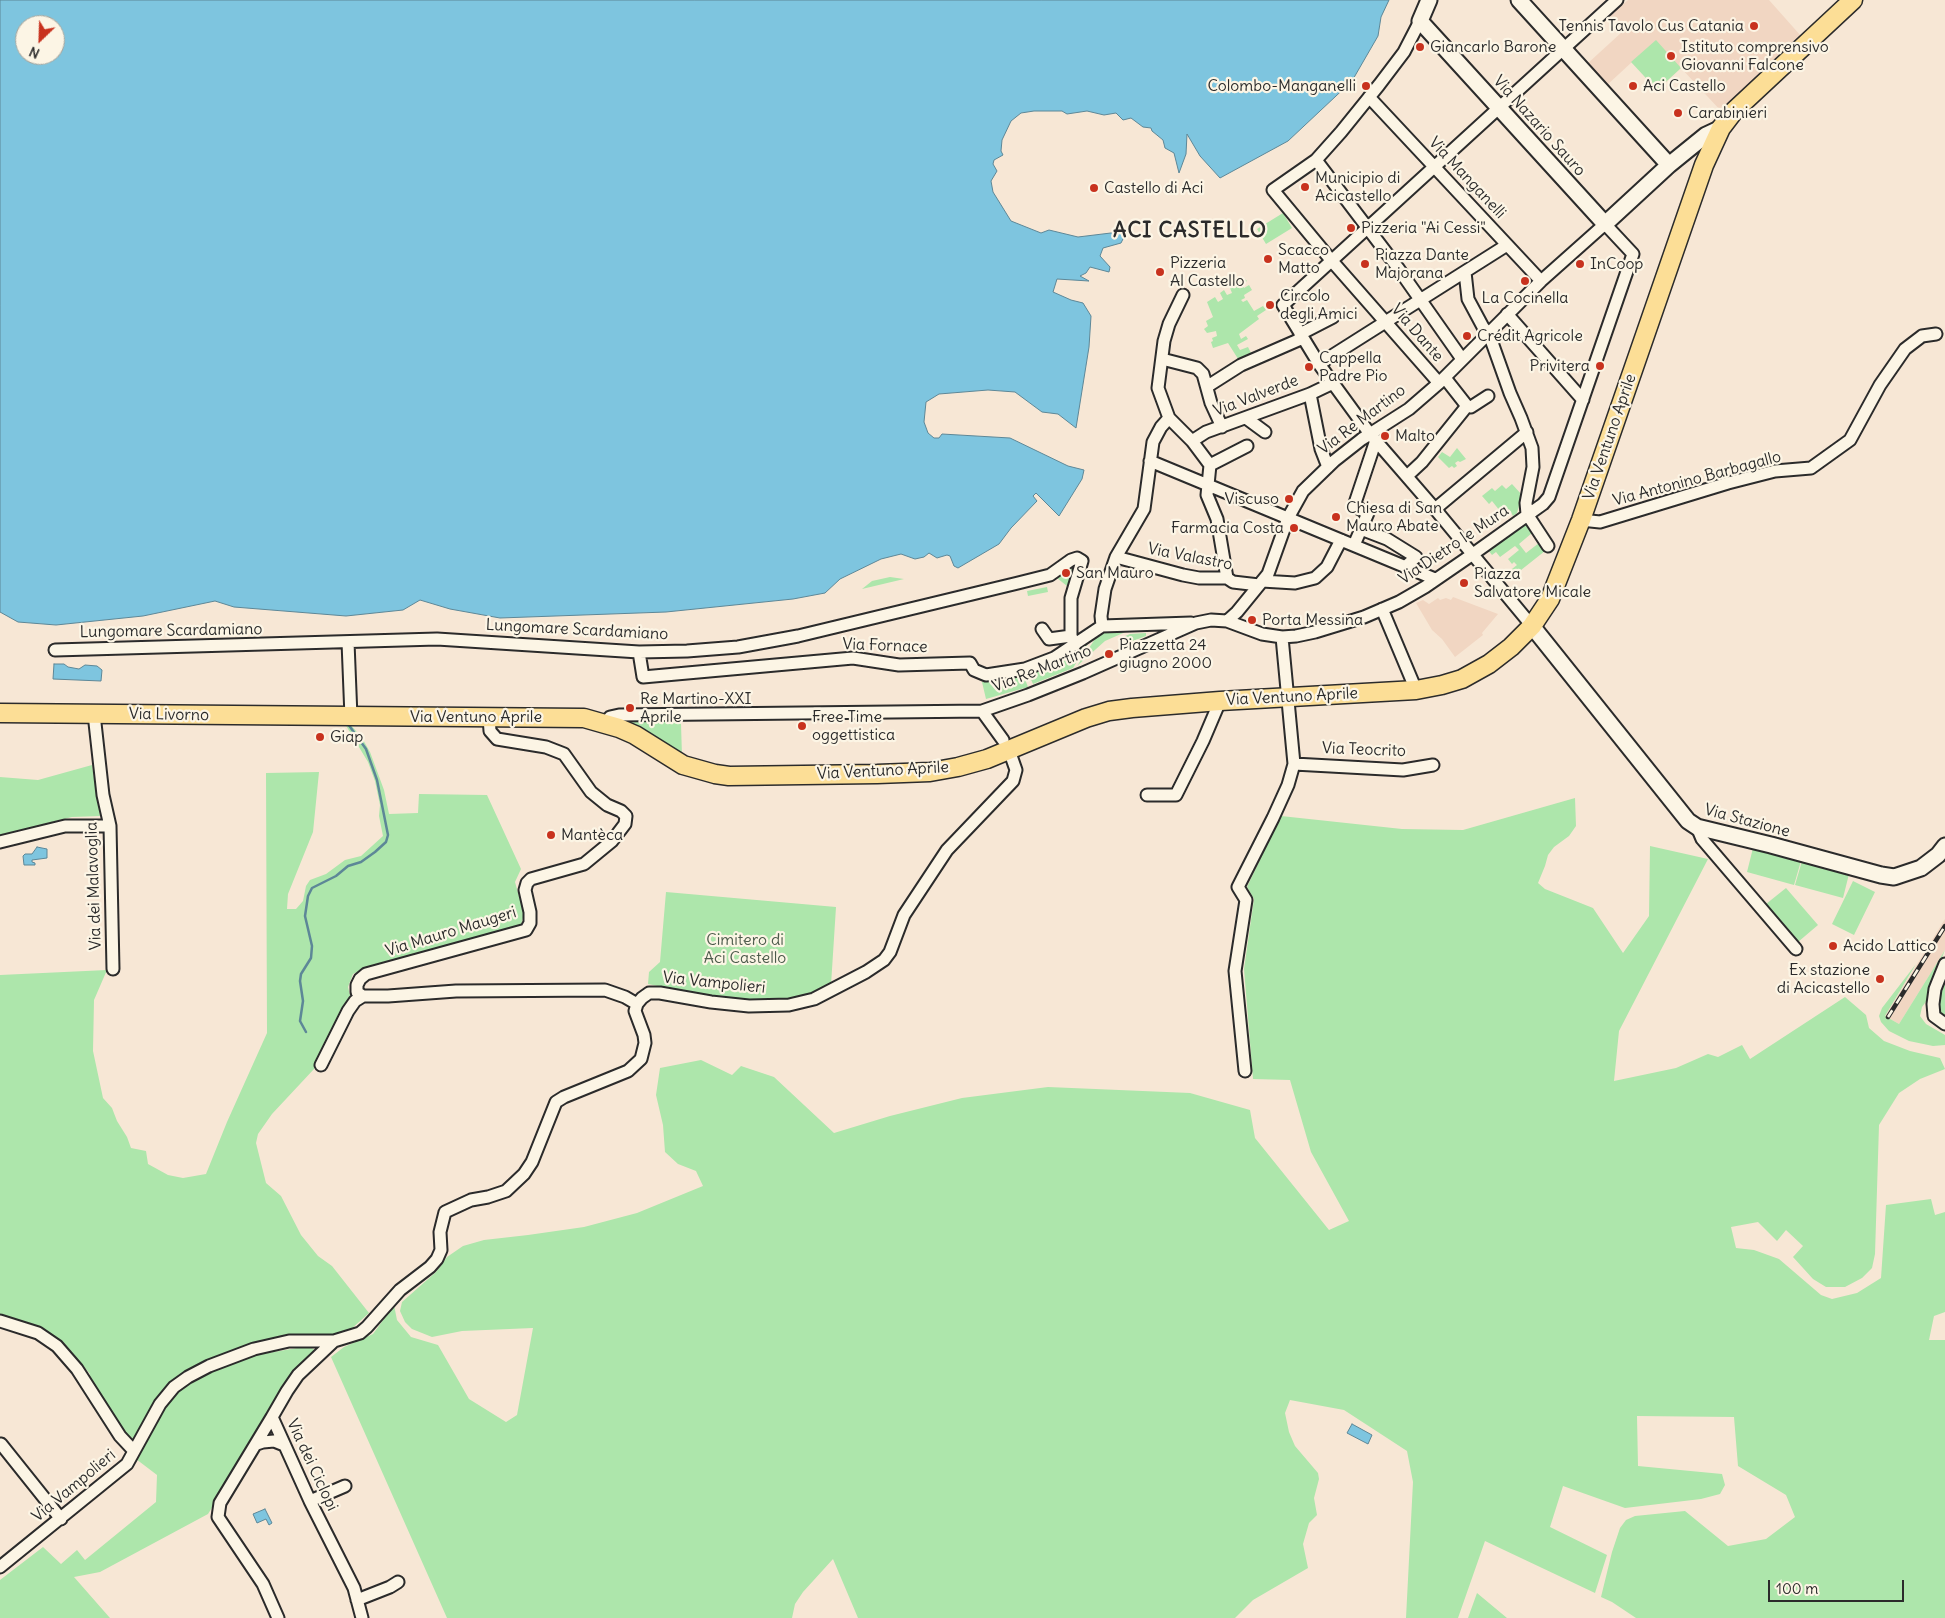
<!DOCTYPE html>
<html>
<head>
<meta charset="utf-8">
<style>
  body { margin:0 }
  #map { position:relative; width:1945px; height:1618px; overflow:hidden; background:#f7e7d5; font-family:Delius,sans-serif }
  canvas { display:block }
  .north { position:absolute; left:15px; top:15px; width:50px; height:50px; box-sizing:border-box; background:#fcf5e5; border:1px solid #a8a49b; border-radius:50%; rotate:204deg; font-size:14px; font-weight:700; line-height:20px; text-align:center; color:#2b2b2b }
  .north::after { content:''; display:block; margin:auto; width:18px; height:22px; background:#c8321e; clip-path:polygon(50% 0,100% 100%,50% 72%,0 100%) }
  .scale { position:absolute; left:1768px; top:1580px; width:136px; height:22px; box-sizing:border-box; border:2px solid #2b2b2b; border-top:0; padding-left:6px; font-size:15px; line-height:18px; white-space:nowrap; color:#2b2b2b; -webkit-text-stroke:4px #fcf5e5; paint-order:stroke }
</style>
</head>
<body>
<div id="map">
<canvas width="1945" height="1618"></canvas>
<div class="north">N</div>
<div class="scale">100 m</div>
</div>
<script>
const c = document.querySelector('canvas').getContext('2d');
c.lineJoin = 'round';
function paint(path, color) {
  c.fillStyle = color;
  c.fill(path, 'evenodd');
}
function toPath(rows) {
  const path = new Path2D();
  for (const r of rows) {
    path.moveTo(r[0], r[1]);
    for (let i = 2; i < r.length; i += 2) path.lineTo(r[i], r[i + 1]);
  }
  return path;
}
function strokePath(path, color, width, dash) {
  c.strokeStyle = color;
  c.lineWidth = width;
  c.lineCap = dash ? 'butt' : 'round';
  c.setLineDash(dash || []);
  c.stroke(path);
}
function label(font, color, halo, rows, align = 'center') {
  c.font = font + ' Delius,sans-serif';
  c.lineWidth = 4.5;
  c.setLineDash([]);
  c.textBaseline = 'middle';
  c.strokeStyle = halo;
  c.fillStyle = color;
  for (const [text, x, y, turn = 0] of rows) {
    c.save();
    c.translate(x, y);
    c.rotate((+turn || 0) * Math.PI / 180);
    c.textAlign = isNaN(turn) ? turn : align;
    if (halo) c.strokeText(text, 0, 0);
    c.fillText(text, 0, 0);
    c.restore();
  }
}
paint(toPath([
  [1628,0,1769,0,1801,36,1721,111,1681,68,1657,90,1632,62,1606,86,1587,64,1622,32,1609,17],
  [1453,597,1498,614,1482,633,1483,635,1455,657,1442,639,1432,630,1416,603,1423,600,1429,604,1438,598,1440,600,1446,598,1451,600],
  [1945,919,1945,950,1899,1024,1885,1016]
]), '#f1d6c2');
paint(toPath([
  [1656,40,1681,68,1657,90,1631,62],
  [1283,213,1292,228,1266,244,1257,229],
  [1245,279,1247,281,1242,284,1244,288,1249,285,1252,290,1244,295,1245,298,1241,300,1243,302,1247,300,1254,311,1263,306,1266,310,1257,316,1259,319,1239,334,1241,339,1246,336,1248,339,1237,345,1240,350,1248,347,1253,357,1240,362,1228,343,1213,348,1211,342,1213,341,1212,338,1217,336,1216,331,1207,333,1204,329,1208,326,1206,321,1213,317,1207,302,1215,297,1218,302,1223,299,1220,293,1224,290,1227,295,1232,293,1230,288,1232,287,1231,285,1236,283,1240,284,1239,282],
  [1457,448,1466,459,1460,462,1458,461,1455,463,1457,466,1454,468,1452,466,1449,468,1438,457,1442,452,1450,457],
  [1512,484,1522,495,1517,513,1513,516,1509,509,1505,512,1503,509,1500,511,1492,501,1489,504,1482,496,1492,488,1495,491,1502,485,1506,489],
  [1525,523,1532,533,1519,544,1526,553,1539,543,1545,551,1516,574,1512,569,1517,565,1514,562,1512,564,1508,559,1519,550,1515,546,1500,557,1496,552,1492,555,1488,550],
  [1068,567,1072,567,1074,570,1067,586,1057,578],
  [890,577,904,579,862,589,872,581],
  [1047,587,1048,592,1028,596,1027,591],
  [1130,630,1105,641,1077,666,1099,633],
  [1146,633,1146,636,1125,644,1123,637,1130,634],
  [1091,639,1073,668,1033,684,1028,673,1069,657],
  [1023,674,1028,687,986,699,982,682],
  [670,719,670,721,679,721,681,724,682,756,625,722,625,720],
  [345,724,350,724,362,738,370,752,384,790,389,814,418,813,419,794,487,795,521,869,515,882,524,914,521,925,366,968,353,974,348,987,351,999,314,1069,272,1114,258,1134,256,1143,266,1183,281,1196,301,1235,318,1256,332,1266,369,1313,349,1331,337,1334,284,1337,256,1343,193,1367,171,1383,137,1435,133,1438,129,1437,89,1381,90,1374,64,1343,49,1334,32,1326,0,1316,0,975,107,970,94,1000,93,1051,103,1098,112,1108,117,1121,127,1137,131,1148,146,1151,148,1164,168,1175,183,1178,206,1174,227,1122,267,1033,266,773,319,772,313,832,288,894,287,909,296,909,303,901,306,886,310,880,326,874,345,860,361,856,383,836,379,816,380,805,375,781,368,762],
  [92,765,100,816,72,817,0,835,0,777,38,780],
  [1575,798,1576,826,1569,836,1554,847,1548,855,1545,866,1538,883,1545,889,1593,908,1623,953,1649,916,1650,846,1708,859,1619,1031,1614,1081,1676,1068,1708,1054,1718,1057,1742,1045,1750,1059,1845,997,1866,1015,1869,1028,1884,1041,1910,1051,1940,1058,1945,1069,1920,1079,1899,1093,1879,1125,1875,1254,1872,1268,1862,1278,1845,1287,1826,1287,1813,1279,1793,1257,1803,1246,1786,1230,1777,1241,1758,1222,1731,1227,1736,1248,1754,1250,1779,1259,1821,1295,1832,1299,1857,1293,1881,1278,1886,1205,1931,1199,1935,1215,1945,1212,1945,1312,1934,1316,1929,1340,1945,1340,1945,1618,1636,1618,1612,1602,1601,1597,1612,1552,1620,1528,1626,1520,1635,1516,1685,1511,1728,1546,1766,1539,1795,1517,1786,1495,1738,1466,1734,1417,1637,1416,1638,1466,1722,1474,1725,1485,1720,1494,1701,1499,1625,1508,1563,1486,1550,1527,1607,1555,1595,1593,1485,1541,1458,1618,1406,1618,1413,1482,1407,1451,1344,1410,1290,1400,1285,1413,1289,1432,1295,1446,1318,1473,1319,1479,1314,1498,1317,1515,1309,1523,1303,1544,1308,1568,1253,1600,1235,1618,858,1618,833,1559,803,1592,795,1604,792,1618,447,1618,331,1357,344,1347,373,1334,394,1305,397,1320,411,1337,438,1345,469,1399,506,1422,517,1415,533,1328,462,1331,432,1337,412,1329,405,1322,400,1311,402,1302,436,1272,447,1257,463,1246,484,1240,528,1235,584,1227,637,1213,703,1186,696,1171,678,1164,665,1152,663,1125,656,1095,660,1068,701,1060,732,1075,741,1066,774,1077,834,1133,890,1116,962,1098,1048,1087,1190,1093,1250,1110,1255,1138,1329,1230,1349,1221,1311,1152,1290,1080,1253,1079,1244,969,1254,899,1247,887,1281,816,1402,829,1463,830],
  [1753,848,1801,861,1794,885,1747,872],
  [1802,861,1849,874,1843,898,1795,885],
  [1853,881,1875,892,1854,935,1832,924],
  [1786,888,1818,925,1798,942,1766,904],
  [666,892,836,907,831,985,799,998,773,1000,741,999,691,993,648,984,649,972,660,962],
  [1945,950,1932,983,1928,999,1922,1007,1920,1016,1926,1024,1945,1035,1945,1045,1933,1046,1909,1041,1889,1031,1881,1022,1879,1016,1882,1008,1916,964,1885,1016,1899,1024],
  [1945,975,1945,1019,1940,1016,1938,1008,1940,988],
  [308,1346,315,1350,300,1366,208,1514,100,1572,74,1577,110,1618,0,1618,0,1580,43,1547,61,1564,77,1550,85,1560,156,1502,157,1475,136,1459,164,1406,178,1391,194,1379,211,1370,251,1356],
  [1477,1593,1507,1618,1468,1618]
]), '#ade6ab');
const water = toPath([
  [0,0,1389,0,1381,17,1378,36,1352,81,1288,141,1220,178,1200,156,1187,134,1186,154,1179,173,1174,153,1165,148,1163,140,1152,131,1151,128,1143,127,1131,118,1123,120,1116,113,1104,115,1087,111,1067,114,1062,111,1034,111,1021,113,1011,121,1002,140,1001,151,1003,155,994,160,993,164,997,171,991,181,993,192,1011,221,1041,233,1049,230,1078,237,1119,232,1124,237,1121,243,1103,248,1100,256,1110,267,1109,272,1090,267,1086,273,1080,276,1089,281,1057,279,1053,292,1071,300,1083,303,1091,316,1089,347,1076,428,1058,414,1042,412,1015,392,988,390,939,394,926,402,924,422,928,433,934,438,939,438,942,434,1010,438,1068,466,1084,470,1082,479,1059,516,1036,493,1033,496,1037,501,1011,528,999,544,958,568,954,566,950,556,947,555,937,558,929,553,924,557,915,559,901,554,881,559,840,579,825,593,793,599,666,612,500,618,450,609,420,600,403,610,346,616,234,607,215,601,143,616,56,625,18,622,0,612,0,0],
  [25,25,55,25,55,55,25,55,25,25],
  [54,664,64,664,68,667,79,669,85,665,97,666,102,670,101,681,53,679,54,664],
  [37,847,47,849,47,858,32,860,32,862,35,863,35,865,24,865,23,856,25,854,32,854,37,847],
  [1352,1424,1372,1435,1368,1444,1347,1433,1352,1424],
  [265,1509,272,1523,269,1525,266,1519,257,1523,253,1514,265,1509]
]);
paint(water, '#7ec5df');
strokePath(water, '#5d8797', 1);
strokePath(toPath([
  [306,1032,300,1021,303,1001,300,981,301,974,311,958,312,946,305,916,308,896,312,888,336,876,348,866,361,862,375,852,386,842,388,835,377,780,366,749,348,724]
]), '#5d8797', 2.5);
const street = toPath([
  [1420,21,1404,52,1379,85,1341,132,1316,160,1273,190,1331,260,1439,383],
  [1369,97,1541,281],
  [1316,160,1398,268,1462,359],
  [1465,272,1468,299,1483,327,1489,334,1510,393,1521,418,1532,448,1533,467,1526,503,1527,514,1548,546],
  [1507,314,1583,400],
  [1300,334,1333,317],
  [1162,359,1197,368,1203,374,1211,403,1222,427],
  [1319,364,1507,245],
  [1445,378,1467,406],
  [1208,386,1241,365,1303,338],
  [1310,394,1321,449,1328,467],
  [1169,418,1192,441,1210,465,1207,495,1217,519,1227,578],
  [1246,418,1265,432],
  [1192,441,1206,432,1310,394,1333,383],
  [1150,461,1435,579],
  [1210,465,1247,446],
  [1407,476,1422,462,1467,406,1471,407,1488,396],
  [1435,509,1527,432],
  [1581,520,1600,522,1728,483,1775,471,1811,468,1850,440,1880,385,1905,349,1922,336,1936,334],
  [1361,529,1387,539,1416,557,1406,566],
  [1354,545,1368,513,1354,506,1376,440],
  [1116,557,1183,575,1199,578,1227,578,1233,582,1259,585],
  [1262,581,1295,583,1315,578,1327,567,1341,540],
  [1382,609,1416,690],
  [1102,626,1101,616,1105,589,1116,557,1144,509,1153,442,1161,427,1169,418,1158,388,1164,341,1169,324,1183,295],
  [1532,626,1435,509,1370,434,1319,364,1283,305,1617,0],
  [1042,629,1049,639,1071,636],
  [348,642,351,717],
  [55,650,437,639,639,652,687,651,738,647,798,636,1018,583,1050,575,1071,560,1077,558,1082,561,1071,598,1071,636,1075,645],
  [639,652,643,677,853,658,899,665,970,663,974,670,986,675,1025,669,1054,658,1102,626,1191,623],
  [982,711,1003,740],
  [94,714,103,795,110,826,113,969],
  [489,717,490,731,497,739,546,747,564,754,591,792,607,805,621,811,626,816,625,824,612,841,584,864,531,879,527,883,525,890,530,912,530,923,526,930,366,974,360,979,357,985,357,992,363,996,388,996,456,991,605,990,625,997,637,1004],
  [606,723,610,717,619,715,982,711,1028,695,1083,673,1196,623,1211,620,1227,621,1262,634,1282,637,1296,636,1315,632,1364,617,1399,602,1425,587,1473,554,1543,504,1549,497,1633,254,1605,224,1541,281,1439,383,1409,409,1362,439,1334,461,1303,491,1288,518,1268,574,1237,612,1227,621],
  [1294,764,1403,770,1433,765],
  [1147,795,1176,795,1203,741,1220,701],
  [1697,827,1702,839,1796,949],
  [0,842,65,826,110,826],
  [1945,964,1935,989,1933,1004,1934,1016,1945,1024],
  [321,1065,348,1011,355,1001,363,996],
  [1245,1071,1235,971,1246,900,1238,887,1273,818,1288,785,1294,764,1282,637],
  [0,1321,38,1333,57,1346,77,1369,120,1436,134,1451],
  [334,1341,298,1375,287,1391,272,1417,310,1501,354,1588,362,1618],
  [272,1417,220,1503,218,1517,263,1584,278,1618],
  [1,1444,61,1519],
  [257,1444,263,1442,274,1441,284,1445],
  [310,1501,345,1486],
  [0,1567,127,1464,160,1404,174,1387,188,1377,209,1366,254,1349,289,1341,334,1341,360,1333,367,1327,400,1290,430,1267,437,1259,441,1250,440,1232,445,1212,471,1200,488,1197,506,1191,524,1174,532,1162,556,1102,564,1097,628,1071,641,1059,645,1043,644,1035,635,1011,637,1004,642,998,649,993,660,993,711,1002,749,1006,789,1005,814,999,866,972,884,960,890,952,904,915,947,850,1013,781,1016,770,1009,750],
  [357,1600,390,1587,398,1582]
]);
const secondary = toPath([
  [1429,0,1420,21,1605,224,1669,165,1706,135,1721,128],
  [1519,0,1669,165],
  [1532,626,1688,821,1697,827,1771,845,1881,875,1894,877,1921,868,1938,855,1945,846]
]);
const primary = toPath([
  [0,713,584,718,619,728,635,735,683,765,715,774,729,776,877,774,930,772,958,767,987,759,1086,718,1109,711,1132,708,1220,701,1416,690,1442,685,1462,679,1489,664,1511,647,1532,626,1550,599,1581,520,1704,165,1721,128,1734,111,1853,0]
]);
strokePath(street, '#2b2b2b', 15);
strokePath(secondary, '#2b2b2b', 19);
strokePath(primary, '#2b2b2b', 21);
strokePath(street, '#fcf5e5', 11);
strokePath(secondary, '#fcf5e5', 15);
strokePath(primary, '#fcde96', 18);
const rail = toPath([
  [1888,1017,1945,926]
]);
strokePath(rail, '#2b2b2b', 4.5);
strokePath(rail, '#fcf5e5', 2.5, [8]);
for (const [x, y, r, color] of [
  [1754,26,5,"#c8321e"],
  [1420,47,5,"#c8321e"],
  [1671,56,5,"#c8321e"],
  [1366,86,5,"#c8321e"],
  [1633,86,5,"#c8321e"],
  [1678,113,5,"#c8321e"],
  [1305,187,5,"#c8321e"],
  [1094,188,5,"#c8321e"],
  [1351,228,5,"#c8321e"],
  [1268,259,5,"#c8321e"],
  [1365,264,5,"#c8321e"],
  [1580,264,5,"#c8321e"],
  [1160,272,5,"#c8321e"],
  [1525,281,5,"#c8321e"],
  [1270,305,5,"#c8321e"],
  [1467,336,5,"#c8321e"],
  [1600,366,5,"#c8321e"],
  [1309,367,5,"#c8321e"],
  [1385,436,5,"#c8321e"],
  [1289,499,5,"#c8321e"],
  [1336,517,5,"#c8321e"],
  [1294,528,5,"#c8321e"],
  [1066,573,5,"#c8321e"],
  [1464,583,5,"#c8321e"],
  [1252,620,5,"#c8321e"],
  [1109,654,5,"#c8321e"],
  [630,708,5,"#c8321e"],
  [802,726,5,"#c8321e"],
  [320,737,5,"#c8321e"],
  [551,835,5,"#c8321e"],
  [1833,946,5,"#c8321e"],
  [1880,979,5,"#c8321e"]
]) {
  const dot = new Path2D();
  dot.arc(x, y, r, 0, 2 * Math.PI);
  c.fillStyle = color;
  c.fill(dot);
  strokePath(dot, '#fcf5e5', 2);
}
label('16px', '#2b2b2b', '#fcf5e5', [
  ["Tennis Tavolo Cus Catania",1744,26,"right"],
  ["Giancarlo Barone",1430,47],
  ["Istituto comprensivo",1681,47],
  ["Giovanni Falcone",1681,65],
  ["Colombo-Manganelli",1356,86,"right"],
  ["Aci Castello",1643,86],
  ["Carabinieri",1688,113],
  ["Municipio di",1315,178],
  ["Acicastello",1315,196],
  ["Castello di Aci",1104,188],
  ["Pizzeria \"Ai Cessi\"",1361,228],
  ["Scacco",1278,250],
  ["Matto",1278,268],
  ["Piazza Dante",1375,255],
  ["Majorana",1375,273],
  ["Pizzeria",1170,263],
  ["Al Castello",1170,281],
  ["InCoop",1590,264],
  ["Circolo",1280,296],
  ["degli Amici",1280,314],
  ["La Cocinella",1525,298,"center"],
  ["Crédit Agricole",1477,336],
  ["Cappella",1319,358],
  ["Padre Pio",1319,376],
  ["Privitera",1590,366,"right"],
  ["Malto",1395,436],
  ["Viscuso",1279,499,"right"],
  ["Chiesa di San",1346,508],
  ["Mauro Abate",1346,526],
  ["Farmacia Costa",1284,528,"right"],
  ["San Mauro",1076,573],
  ["Piazza",1474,574],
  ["Salvatore Micale",1474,592],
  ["Porta Messina",1262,620],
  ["Piazzetta 24",1119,645],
  ["giugno 2000",1119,663],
  ["Re Martino-XXI",640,699],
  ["Aprile",640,717],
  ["Free Time",812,717],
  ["oggettistica",812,735],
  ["Giap",330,737],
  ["Mantèca",561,835],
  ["Acido Lattico",1843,946],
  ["Ex stazione",1870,970,"right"],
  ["di Acicastello",1870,988,"right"]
], 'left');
label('16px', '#2b2b2b', '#fcf5e5', [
  ["Via Nazario Sauro",1539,126,48],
  ["Via Manganelli",1467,178,47],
  ["Via Dante",1417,333,49],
  ["Via Valverde",1256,396,-21],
  ["Via Re Martino",1362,420,-37],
  ["Via Ventuno Aprile",1610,437,-71],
  ["Via Antonino Barbagallo",1697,479,-15],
  ["Via Dietro le Mura",1454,545,-34],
  ["Via Valastro",1190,557,11],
  ["Lungomare Scardamiano",577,630,3],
  ["Lungomare Scardamiano",171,631,-1],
  ["Via Fornace",885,646,2],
  ["Via Re Martino",1042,669,-21],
  ["Via Ventuno Aprile",1292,697,-3],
  ["Via Livorno",169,715,1],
  ["Via Ventuno Aprile",476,717],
  ["Via Teocrito",1364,750,2],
  ["Via Ventuno Aprile",883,771,-3],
  ["Via Stazione",1747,821,15],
  ["Via dei Malavoglia",94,886,-92],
  ["Via Mauro Maugeri",451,932,-17],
  ["Via Vampolieri",714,983,6],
  ["Via dei Ciclopi",312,1465,65],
  ["Via Vampolieri",74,1486,-40]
]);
label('16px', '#4c5a4b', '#fcf5e5', [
  ["Cimitero di",745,940],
  ["Aci Castello",745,958]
]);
c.letterSpacing = '1px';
label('bold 21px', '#2b2b2b', '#fcf5e5', [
  ["ACI CASTELLO",1190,231]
]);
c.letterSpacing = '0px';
</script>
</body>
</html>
